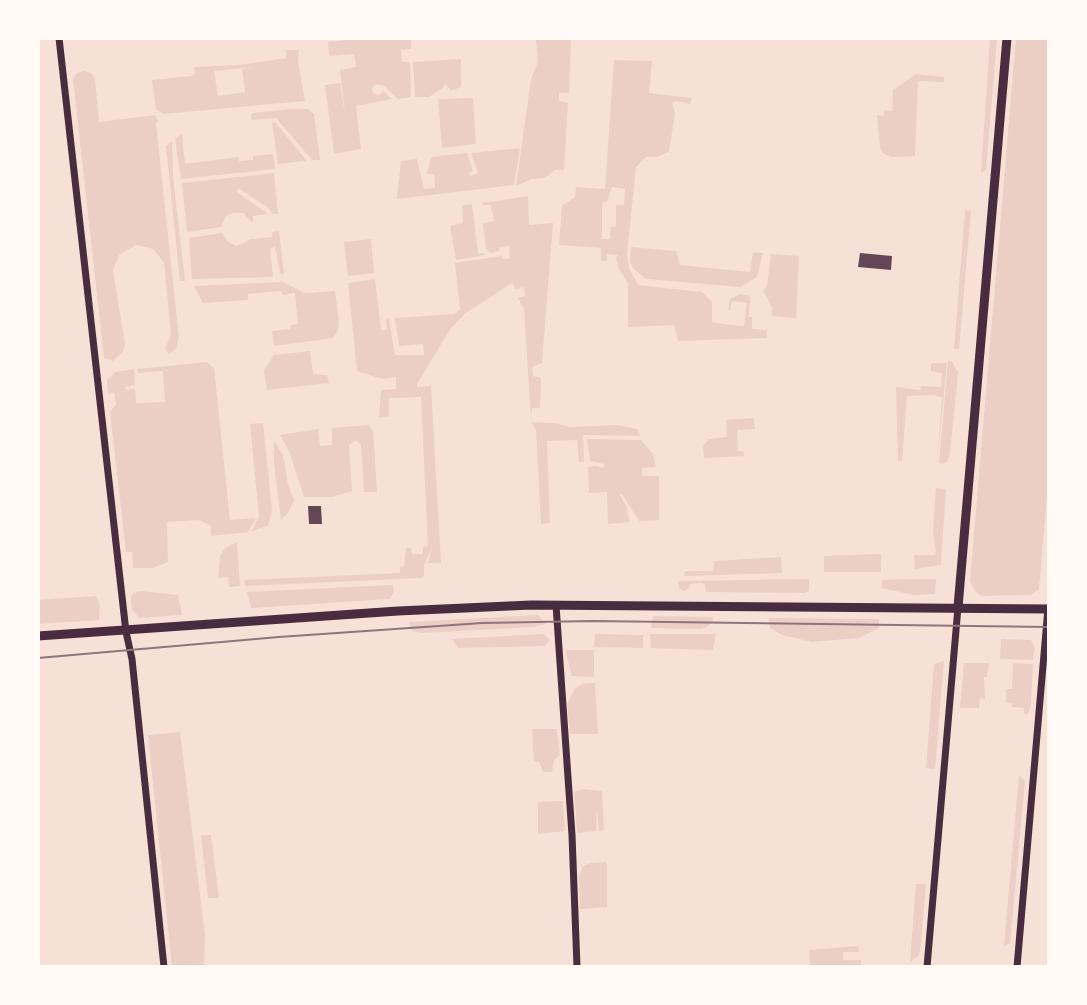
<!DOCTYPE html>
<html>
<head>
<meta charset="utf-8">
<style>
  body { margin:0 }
  #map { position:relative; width:1087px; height:1005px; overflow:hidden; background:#f7e1d7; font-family:Ubuntu,sans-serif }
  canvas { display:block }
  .frame { position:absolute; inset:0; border:40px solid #fffaf5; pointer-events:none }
</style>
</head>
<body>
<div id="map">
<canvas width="1087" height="1005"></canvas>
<div class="frame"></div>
</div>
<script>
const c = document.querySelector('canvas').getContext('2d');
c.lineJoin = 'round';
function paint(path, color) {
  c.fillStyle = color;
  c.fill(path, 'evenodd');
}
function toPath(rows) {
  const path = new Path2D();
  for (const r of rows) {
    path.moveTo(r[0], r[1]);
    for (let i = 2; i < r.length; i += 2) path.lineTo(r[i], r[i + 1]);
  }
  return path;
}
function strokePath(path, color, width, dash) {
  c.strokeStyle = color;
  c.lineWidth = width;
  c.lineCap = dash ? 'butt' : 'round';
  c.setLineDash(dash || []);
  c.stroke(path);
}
paint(toPath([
  [366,38,411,38,411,49,401,50,402,62,410,62,411,97,398,99,384,86,376,84,372,88,373,93,379,95,383,91,392,99,356,106,361,149,334,154,325,85,340,83,345,115,340,70,356,67,354,54,329,56,328,42],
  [990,38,997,38,986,170,981,173],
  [1016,38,1049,38,1049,471,1039,589,1031,595,982,596,975,591,970,581],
  [571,39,569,93,559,93,559,101,568,103,564,170,555,170,545,178,532,179,516,186,531,79,538,62,536,40],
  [286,50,299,50,298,61,305,101,164,114,156,109,152,80,191,76,195,74,194,67,240,65,286,58],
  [254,67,242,69,245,92,218,96,214,71],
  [461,59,461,87,451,91,445,83,444,87,429,97,415,97,413,62],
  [614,60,652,61,649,93,692,98,690,104,677,101,672,103,675,113,669,152,657,157,646,157,636,167,627,254,629,268,638,285,702,292,712,302,712,322,730,325,744,326,747,303,732,301,730,310,728,310,730,299,740,294,750,296,749,317,752,317,752,329,767,330,767,338,678,341,674,325,628,327,628,283,619,269,616,258,618,255,607,254,607,261,601,261,601,248,559,245,562,206,575,197,576,187,605,189],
  [612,187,625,189,624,205,616,205,616,226,611,227,610,239,602,239,602,207,603,202,607,202],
  [84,71,91,73,95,79,99,122,155,115,158,121,156,123,179,338,176,349,169,354,165,349,171,334,164,262,153,249,136,245,119,255,113,270,125,345,123,351,113,361,104,358,73,79,77,73],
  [916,74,944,77,944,82,918,81,915,156,893,157,884,154,880,148,877,115,884,116,884,110,892,111,893,90],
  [473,98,476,144,442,148,438,99],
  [292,109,308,109,314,114,320,160,312,160,276,118,252,120,251,116,252,113],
  [275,122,306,160,305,161,278,164,272,123],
  [182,134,185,164,238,157,239,161,253,160,253,156,273,154,275,169,181,179,175,139],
  [172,141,173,177,185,281,180,281,166,146],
  [520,148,514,185,397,199,401,161,417,159,424,189,435,188,434,174,427,174,431,157,467,153,473,171,469,173,470,176,478,173,471,153],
  [274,173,278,214,273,214,267,207,238,188,237,192,268,214,253,216,253,223,243,213,233,213,226,216,221,227,187,232,182,183],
  [528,196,529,225,553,223,542,363,532,367,533,376,541,378,540,408,532,408,531,420,524,309,518,298,525,296,524,287,516,289,512,283,466,313,451,328,417,384,417,387,431,386,441,563,428,563,432,547,424,565,424,576,421,578,245,586,244,580,400,573,400,567,404,566,406,548,411,548,412,554,423,554,423,547,428,546,421,397,389,398,389,416,379,418,381,390,396,389,396,377,382,379,357,371,348,283,375,279,381,330,387,330,386,320,389,319,395,355,424,355,423,344,399,346,395,318,454,314,460,310,455,263,502,256,503,259,510,258,509,246,500,247,499,251,490,253,486,249,483,223,494,221,491,205,482,205,482,203],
  [472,204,478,254,484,253,484,255,456,260,450,226,463,223,462,205],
  [965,210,971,211,959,349,954,349],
  [279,231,284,274,280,274,275,246,270,249,273,277,192,279,189,238,222,233,228,242,237,246,251,239,272,237,272,232],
  [371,239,374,273,348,276,344,242],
  [631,247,676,251,680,265,750,272,753,252,763,253,757,277,740,287,646,279,634,269,630,262],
  [771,254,799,256,796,318,772,316,772,307,763,291,767,286],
  [282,282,305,293,335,291,339,322,338,331,333,338,274,346,272,331,290,329,291,325,298,324,295,293,283,295,281,291,248,294,248,300,203,303,194,286],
  [310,351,313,374,327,375,329,383,267,390,264,370,274,355],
  [948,361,952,362,958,372,950,454,947,462,942,464,939,463],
  [207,362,214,368,230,520,256,518,248,532,211,536,211,526,199,520,167,522,168,562,153,568,133,568,132,552,126,552,110,412,116,404,114,393,108,394,107,380,115,372,134,369,135,385,125,387,126,390,135,389,136,403,165,402,163,371,171,370,138,373,137,369],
  [931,363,947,363,937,464,942,398,934,395,907,396,902,461,898,461,896,387,920,390,921,386,941,387,942,373,931,371],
  [754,418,755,429,737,430,738,451,743,451,744,456,704,458,703,446,709,439,727,437,726,420],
  [531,422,554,423,570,427,617,425,637,429,641,436,583,435,584,462,579,462,577,440,547,441,550,523,541,524,536,430],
  [263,423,272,510,268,525,251,532,259,517,250,424],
  [369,425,373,431,377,492,364,492,361,445,356,440,349,445,352,491,332,497,304,497,289,451,280,435,318,429,320,446,332,445,332,428],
  [587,439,641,440,653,454,656,467,642,468,642,476,659,476,659,520,639,521,622,494,620,495,627,508,629,522,608,524,607,492,589,493,588,467,595,466,604,468,604,464,590,461],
  [274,441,283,455,288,485,294,500,288,513,281,520,274,464],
  [936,488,946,489,941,565,915,569,914,555,935,555,936,552,933,532],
  [237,542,240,586,229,587,228,577,218,578,220,556,225,548],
  [881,554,881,572,824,572,824,556],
  [781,557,782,573,684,576,685,571,713,571,714,561],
  [809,579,809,591,804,593,706,592,705,584,700,583,690,584,689,588,684,591,679,588,678,581],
  [915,579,936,579,935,594,914,595,881,588,882,580],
  [393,585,394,592,390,599,251,608,247,592],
  [141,591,178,595,182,615,139,618,132,609,131,597,133,593],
  [96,596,100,606,99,620,38,624,38,600],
  [538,615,546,624,534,627,422,633,412,631,409,622],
  [653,616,713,617,713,621,707,627,700,629,651,628],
  [769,618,879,619,879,628,858,638,812,642,782,635,770,628],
  [544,634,550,640,545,646,458,648,452,639],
  [595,634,643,635,643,648,594,647],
  [650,634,716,634,713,650,651,648],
  [1001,639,1031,640,1035,648,1033,660,1000,659],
  [565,650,594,650,594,677,572,676],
  [944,661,935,769,926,768,934,664],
  [964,663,989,663,987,677,984,677,985,699,980,698,979,708,960,708],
  [1013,663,1033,664,1031,705,1028,714,1024,714,1024,708,1012,707,1012,703,1006,702,1006,689,1012,689],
  [595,683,598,734,570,734,567,704,575,688,582,684],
  [532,729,557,729,560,755,554,760,552,772,543,772,539,762,534,762],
  [180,732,205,935,204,967,172,967,148,735],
  [1019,775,1025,781,1010,943,1004,946],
  [583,789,602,791,604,830,599,831,597,809,596,831,577,833,574,792],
  [563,801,565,831,538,834,538,802],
  [201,835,211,835,219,898,208,898],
  [607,862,607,907,580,909,579,876,583,866,591,863],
  [916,884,926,884,921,944,919,955,910,962],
  [858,946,859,952,843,952,843,960,861,960,861,967,810,967,809,950]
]), '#ebcfc5');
paint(toPath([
  [860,253,892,256,891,270,858,267],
  [308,506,321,506,322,524,309,524]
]), '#644757');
strokePath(toPath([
  [59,38,126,632,132,659,164,967],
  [556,605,572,835,577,967],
  [927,967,958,607],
  [1017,967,1048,608]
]), '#4a2c40', 7);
strokePath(toPath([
  [958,607,1007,38],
  [38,636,398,611,531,605,1049,609]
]), '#4a2c40', 9);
strokePath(toPath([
  [38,658,279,637,482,623,593,621,1049,627]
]), '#8f747c', 2);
</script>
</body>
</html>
